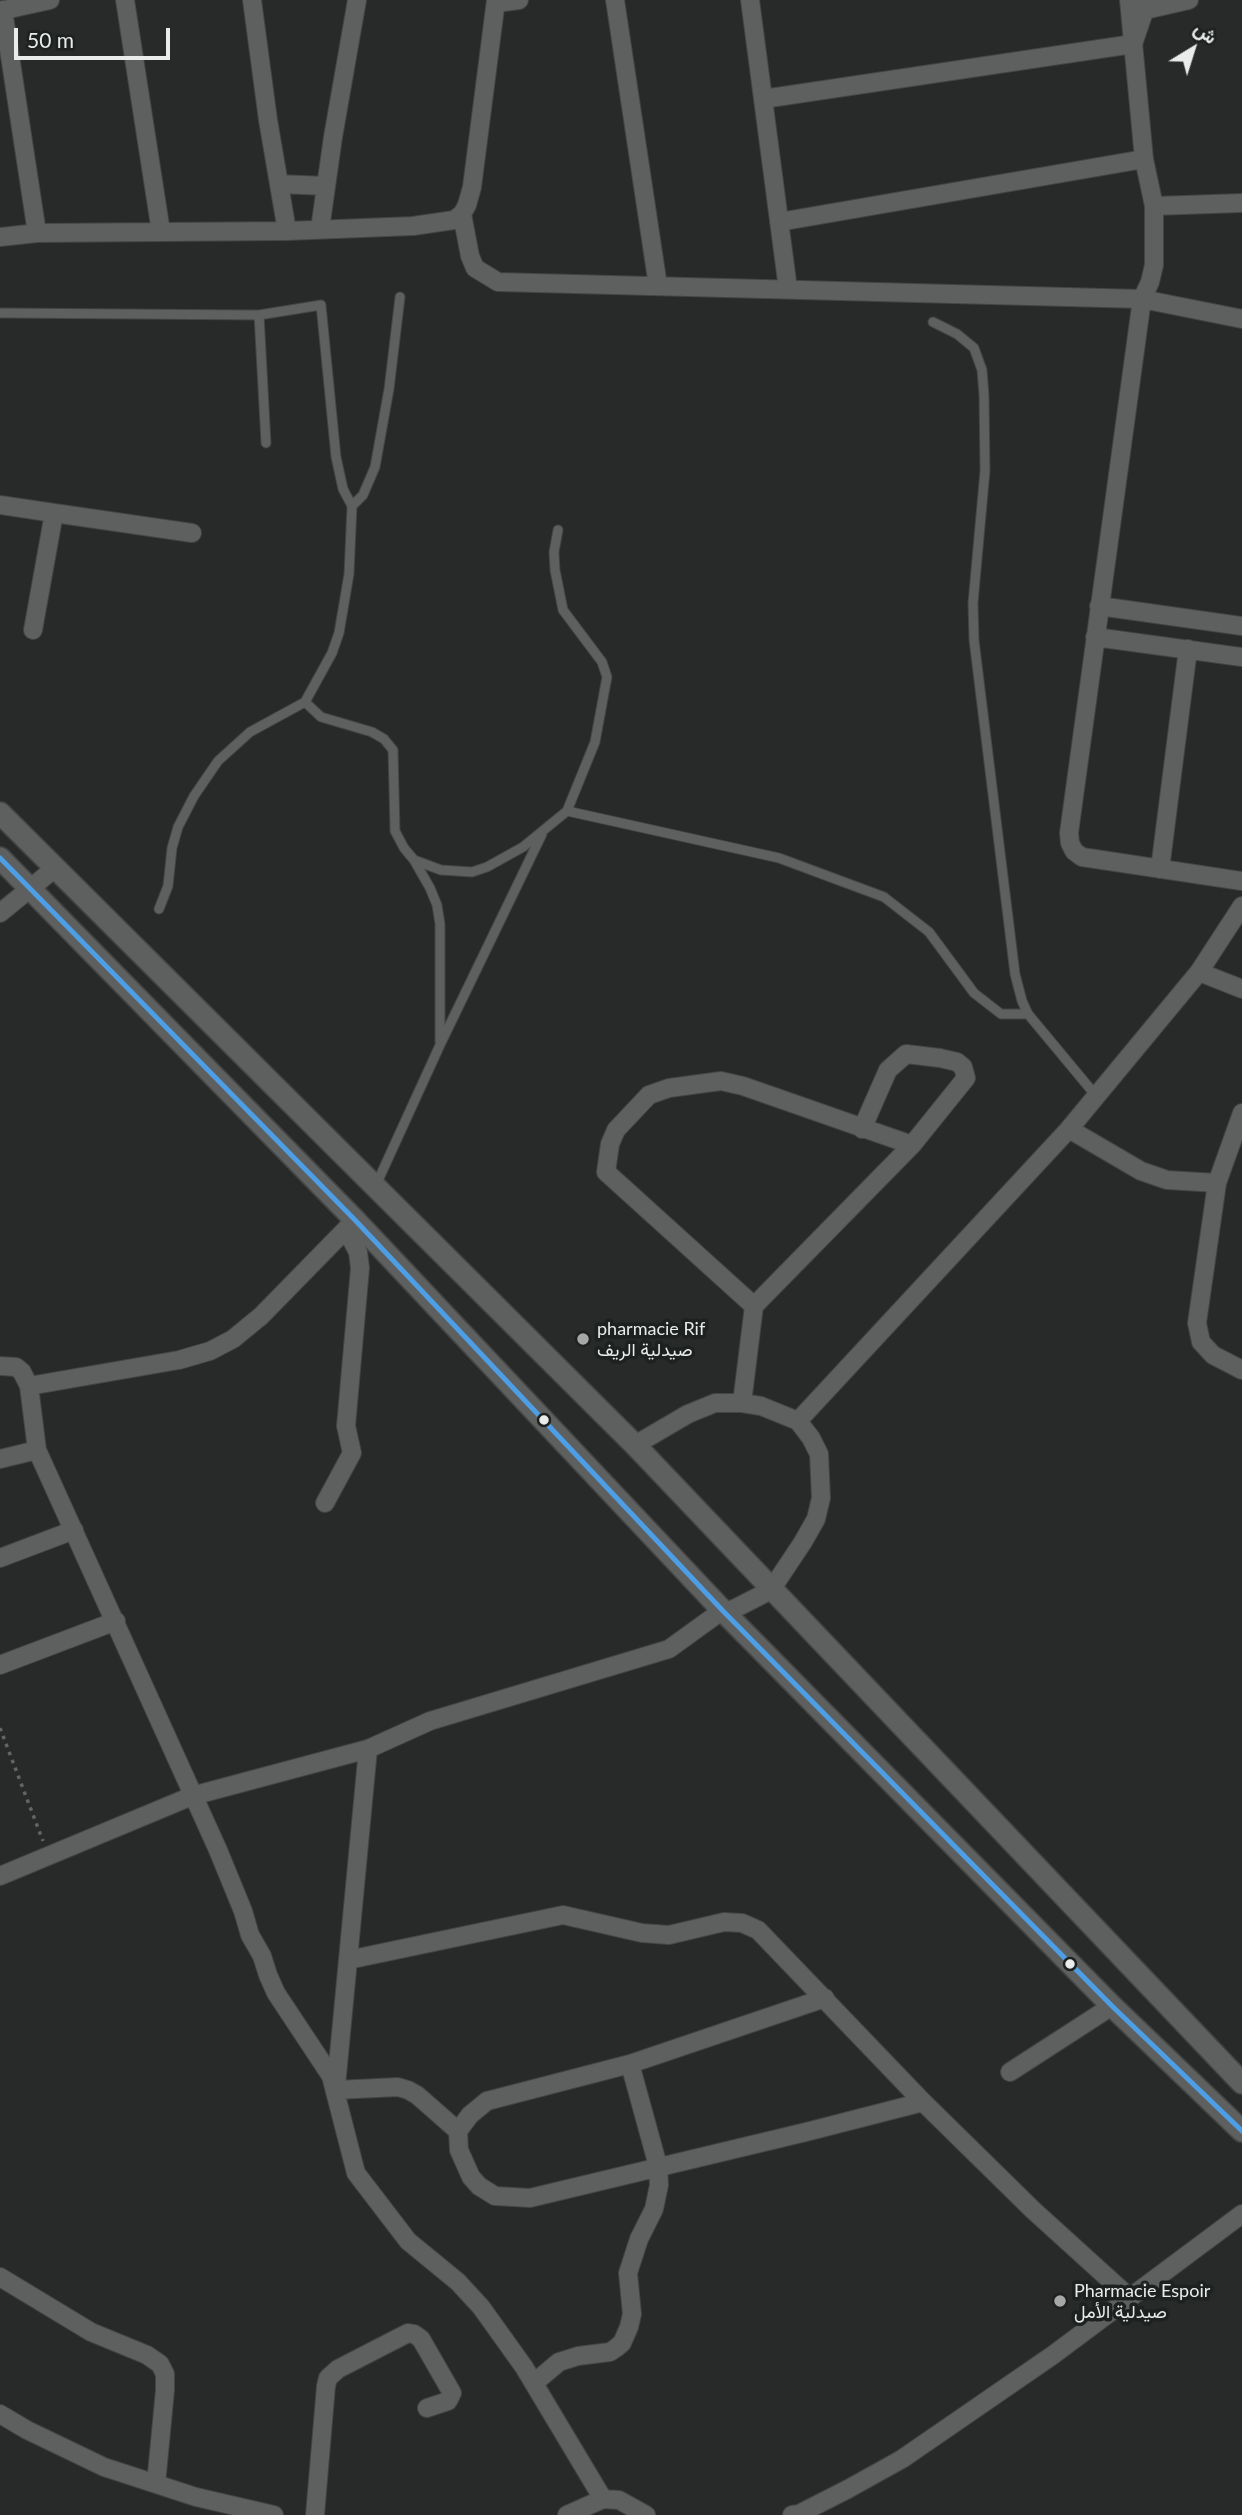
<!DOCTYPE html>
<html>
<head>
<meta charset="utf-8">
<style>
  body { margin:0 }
  #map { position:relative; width:1242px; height:2515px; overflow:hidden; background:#282929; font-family:Lato,Vazirmatn,sans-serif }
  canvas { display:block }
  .north { position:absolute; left:1158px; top:14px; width:70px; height:70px; -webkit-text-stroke:5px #1d2120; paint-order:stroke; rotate:38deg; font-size:19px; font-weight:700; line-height:28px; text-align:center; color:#eaeceb }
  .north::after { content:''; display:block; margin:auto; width:24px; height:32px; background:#eaeceb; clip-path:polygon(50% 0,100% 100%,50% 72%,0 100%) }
  .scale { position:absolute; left:14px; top:28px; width:156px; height:32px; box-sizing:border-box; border:4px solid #eaeceb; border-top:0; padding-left:9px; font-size:21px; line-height:24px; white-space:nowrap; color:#eaeceb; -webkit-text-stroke:5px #1d2120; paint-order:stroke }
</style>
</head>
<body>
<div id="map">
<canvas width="1242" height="2515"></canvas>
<div class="north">ش</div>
<div class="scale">50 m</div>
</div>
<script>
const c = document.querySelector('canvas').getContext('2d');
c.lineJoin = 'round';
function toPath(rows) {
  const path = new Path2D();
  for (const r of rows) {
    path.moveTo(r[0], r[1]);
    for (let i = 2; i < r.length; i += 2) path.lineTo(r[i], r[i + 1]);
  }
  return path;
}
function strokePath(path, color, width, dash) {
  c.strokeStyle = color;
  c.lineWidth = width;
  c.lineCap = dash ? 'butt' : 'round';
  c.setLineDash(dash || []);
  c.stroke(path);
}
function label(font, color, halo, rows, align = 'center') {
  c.font = font + ' Lato,Vazirmatn,sans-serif';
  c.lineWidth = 7;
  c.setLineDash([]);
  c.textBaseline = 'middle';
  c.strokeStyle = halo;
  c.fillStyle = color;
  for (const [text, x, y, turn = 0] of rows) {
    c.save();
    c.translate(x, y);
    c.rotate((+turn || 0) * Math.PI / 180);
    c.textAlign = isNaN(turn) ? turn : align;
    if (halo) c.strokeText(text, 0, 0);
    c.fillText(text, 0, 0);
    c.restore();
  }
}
const service = toPath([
  [0,313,259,315,321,305,336,457,343,489,352,506,349,574,339,633,332,653,305,702,250,732,218,761,194,796,178,827,172,848,168,886,159,909],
  [259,315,266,443],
  [933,322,957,334,974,348,982,370,984,395,985,471,973,603,974,640,1015,974,1022,1001,1028,1014,1097,1097],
  [352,506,363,495,375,467,389,389,400,297],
  [558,530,554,552,555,570,563,610,602,662,607,677,595,742,567,811],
  [305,702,321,717,372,732,384,739,393,750,395,831,404,848,414,860,441,870,472,872,487,867,523,847,567,811,779,858,884,897,929,932,974,993,1001,1014,1028,1014],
  [414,860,430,888,437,905,440,924,440,1042],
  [376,1185,440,1045,542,834]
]);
const minor = toPath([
  [125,0,161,232],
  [252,0,268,120,287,231],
  [615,0,658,286],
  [750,0,788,289],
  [496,3,519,0],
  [3,10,37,233],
  [1145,10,1189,0],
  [0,11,50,0],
  [763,99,1133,44,1148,0],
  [279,184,326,186],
  [1154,206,1242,203],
  [462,214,470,256,475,268,498,282,1142,299,1150,282,1154,265,1154,206,1144,159,1129,0],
  [779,222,1144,159],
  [320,229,333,137,357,0],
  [0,237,37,233,287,231,413,226,454,220,462,214,467,205,472,187,496,0],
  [1242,319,1142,299,1069,833,1070,843,1074,851,1082,857,1242,881],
  [0,505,54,513,33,630],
  [54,513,192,533],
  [1099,606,1242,626],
  [1095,637,1242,657],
  [1160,869,1188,649],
  [0,913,54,869],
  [1199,972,1242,989],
  [1242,1113,1217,1183,1197,1323,1201,1342,1213,1355,1242,1370],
  [1069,1129,1141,1171,1167,1180,1217,1183],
  [754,1306,606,1172,610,1144,616,1130,649,1095,669,1088,721,1081,743,1086,912,1145],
  [0,1366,16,1367,22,1372,29,1386,37,1450,218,1850,243,1911,250,1935,262,1956,268,1975,276,1993,331,2076,356,2173,408,2241,458,2282,481,2307,524,2367,603,2499],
  [29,1386,179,1360,210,1351,233,1339,261,1316,355,1220],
  [742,1403,754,1306,912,1145,966,1078,963,1067,957,1062,940,1058,906,1054,888,1070,862,1129],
  [798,1421,1069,1129,1199,972,1242,906],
  [0,1459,37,1450],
  [325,1503,352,1453,346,1426,360,1268,358,1252,346,1229],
  [0,1558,74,1530],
  [0,1665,116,1621],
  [0,1876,192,1796,368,1749,430,1721,669,1649,716,1615,736,1608,771,1590,803,1542,816,1519,821,1498,819,1454,811,1438,798,1421,761,1406,742,1403,715,1403,688,1414,635,1445],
  [348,1960,563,1915,642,1933,669,1935,724,1922,742,1923,758,1930,923,2102,1033,2210,1130,2298],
  [825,1998,630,2064,487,2101,470,2115,458,2131,459,2150,471,2177,479,2186,495,2196,530,2198,806,2132,923,2102],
  [1010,2072,1112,2006],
  [336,2086,368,1749],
  [336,2090,398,2087,408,2090,417,2095,458,2131],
  [0,2277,91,2332,147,2355,160,2364,165,2374,165,2390,156,2484],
  [534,2383,559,2362,578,2356,610,2352,616,2348,622,2343,629,2327,632,2314,628,2273,639,2239,654,2209,659,2185,658,2166,630,2064],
  [0,2414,27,2430,104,2467,196,2497,274,2515],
  [315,2515,326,2386,328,2378,338,2369,408,2333,414,2334,421,2339,452,2393,448,2401,427,2408],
  [567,2515,603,2499,619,2500,646,2515],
  [792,2515,799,2514,848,2489,902,2459,1053,2355,1242,2214]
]);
const tertiary = toPath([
  [0,813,635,1445,1242,2083],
  [0,858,355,1220,724,1612,1112,2006,1242,2131]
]);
strokePath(service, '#434444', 11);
strokePath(minor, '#434444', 20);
strokePath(tertiary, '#434444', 24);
strokePath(toPath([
  [0,1728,43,1841]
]), '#646464', 3.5, [3.5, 5]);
strokePath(service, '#5e5f5f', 9);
strokePath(minor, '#5e5f5f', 18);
strokePath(tertiary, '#5e5f5f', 21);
strokePath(toPath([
  [0,858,355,1220,724,1612,1112,2006,1242,2131]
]), '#4d9ee5', 5);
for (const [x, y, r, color] of [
  [583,1339,7,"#a6a8a7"],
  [544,1420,6,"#eaeceb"],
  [1070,1964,6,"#eaeceb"],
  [1060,2301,7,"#a6a8a7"]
]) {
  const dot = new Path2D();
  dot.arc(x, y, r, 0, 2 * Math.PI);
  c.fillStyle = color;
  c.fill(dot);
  strokePath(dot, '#1d2120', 2.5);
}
label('18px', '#eaeceb', '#1d2120', [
  ["pharmacie Rif",597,1329],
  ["صيدلية الريف",597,1350],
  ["Pharmacie Espoir",1074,2291],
  ["صيدلية الأمل",1074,2312]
], 'left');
</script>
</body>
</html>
